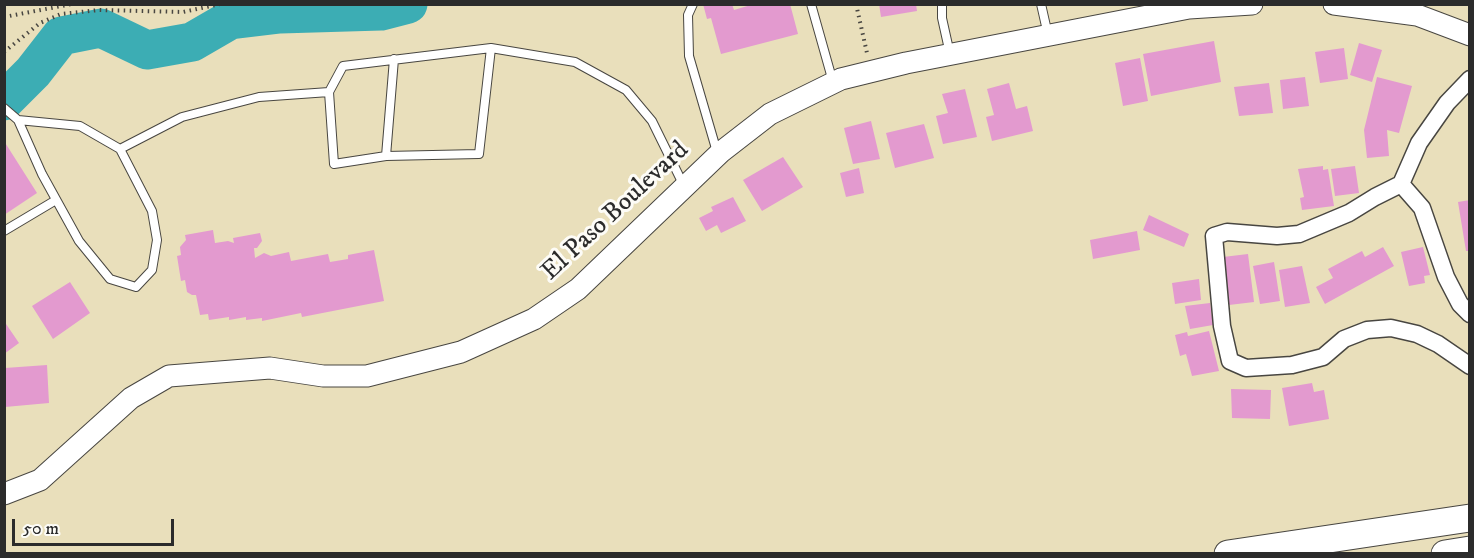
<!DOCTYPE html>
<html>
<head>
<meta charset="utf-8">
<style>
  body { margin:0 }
  #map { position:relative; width:1474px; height:558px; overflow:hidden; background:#e9dfbb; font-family:"IM FELL DW Pica",serif }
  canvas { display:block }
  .frame { position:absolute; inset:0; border:6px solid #2b2b2b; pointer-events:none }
  .scale { position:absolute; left:12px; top:519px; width:162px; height:27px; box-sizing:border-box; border:3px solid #2b2b2b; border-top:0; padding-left:8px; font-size:18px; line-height:21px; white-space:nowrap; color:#2b2b2b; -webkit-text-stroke:4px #fdfcf7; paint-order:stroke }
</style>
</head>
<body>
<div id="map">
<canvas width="1474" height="558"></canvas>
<div class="frame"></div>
<div class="scale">50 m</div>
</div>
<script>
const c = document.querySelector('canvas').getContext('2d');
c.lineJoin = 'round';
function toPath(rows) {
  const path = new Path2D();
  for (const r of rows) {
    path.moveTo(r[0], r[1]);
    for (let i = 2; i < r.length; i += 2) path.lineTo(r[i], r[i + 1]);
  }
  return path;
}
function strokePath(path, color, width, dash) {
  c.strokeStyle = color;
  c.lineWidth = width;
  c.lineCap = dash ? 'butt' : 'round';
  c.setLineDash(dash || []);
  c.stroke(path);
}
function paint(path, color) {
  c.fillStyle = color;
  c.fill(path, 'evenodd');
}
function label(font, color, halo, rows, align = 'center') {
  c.font = font + ' "IM FELL DW Pica",serif';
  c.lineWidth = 6;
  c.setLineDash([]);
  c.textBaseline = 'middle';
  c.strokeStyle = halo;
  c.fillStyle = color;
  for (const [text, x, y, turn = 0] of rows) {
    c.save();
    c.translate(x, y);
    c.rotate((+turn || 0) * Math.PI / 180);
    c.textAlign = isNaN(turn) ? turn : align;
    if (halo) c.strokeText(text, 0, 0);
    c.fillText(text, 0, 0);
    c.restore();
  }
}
strokePath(toPath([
  [4,101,33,72,61,36,101,28,147,50,192,42,230,20,280,14,381,11,408,4]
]), '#3cadb4', 39);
paint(toPath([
  [703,4,732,4,734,10,754,4,790,4,798,34,721,54,711,18,707,19],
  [879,4,916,4,917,11,881,17],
  [1214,41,1221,82,1151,96,1143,54],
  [1359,43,1382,50,1372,82,1350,75],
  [1344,48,1348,79,1320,83,1315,52],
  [1140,58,1148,101,1123,106,1115,63],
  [1305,77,1309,106,1283,109,1280,80],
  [1377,77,1412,86,1399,133,1387,130,1389,156,1367,158,1364,130],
  [1009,83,1016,109,1027,106,1033,131,992,141,986,117,994,115,987,89],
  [1269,83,1273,113,1239,116,1234,87],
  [965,89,977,137,943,144,936,116,948,113,942,94],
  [871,121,880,159,853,164,844,128],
  [924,124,934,158,895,168,886,133],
  [4,141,37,193,4,215],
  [783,157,803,187,762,211,743,180],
  [1323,166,1323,170,1328,169,1334,206,1302,210,1300,198,1304,197,1298,169],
  [1355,166,1359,193,1335,196,1331,169],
  [859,168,864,193,846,197,840,173],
  [733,197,746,221,721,233,717,225,706,231,699,218,713,211,711,207],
  [1470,200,1470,251,1466,251,1458,202],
  [1149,215,1189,234,1184,247,1143,230],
  [213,230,215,243,228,241,234,243,233,238,260,233,262,241,257,248,254,248,255,258,264,253,271,256,289,252,291,261,328,254,330,262,348,259,348,255,374,250,384,301,302,317,301,313,262,321,262,318,246,320,246,317,229,320,229,317,209,320,208,314,200,315,196,295,192,295,187,292,185,280,181,281,177,256,181,255,180,247,186,240,185,235],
  [1137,231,1140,250,1093,259,1090,240],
  [1383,247,1394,266,1325,304,1316,287,1333,278,1328,269,1362,251,1365,257],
  [1423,247,1430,275,1424,276,1425,283,1409,286,1401,252],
  [1248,254,1254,302,1229,305,1223,257],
  [1274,262,1280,301,1260,304,1253,266],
  [1302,266,1310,303,1285,307,1279,270],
  [1199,279,1201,300,1175,304,1172,283],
  [70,282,90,313,53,339,32,306],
  [1210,303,1213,325,1190,329,1185,306],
  [4,321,19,343,4,354],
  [1209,331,1219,371,1192,376,1186,354,1180,356,1175,335,1187,332,1188,336],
  [47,365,49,403,5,407,5,368],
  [1312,383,1314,392,1324,390,1329,419,1289,426,1282,388],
  [1231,389,1271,390,1270,419,1232,418]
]), '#e39acf');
const service = toPath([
  [693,4,688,15,689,56,717,152],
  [811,4,833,82],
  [942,4,942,18,950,54],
  [1041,4,1048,35],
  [491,48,479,154,386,156,334,164,329,92,343,66,491,48,575,62,626,90,652,121,684,186],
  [4,108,18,120,42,174,79,241,110,279,136,287,152,270,157,240,152,211,120,149,80,126,18,120],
  [120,149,182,117,259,97,329,92],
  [386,156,394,59],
  [4,231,56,200]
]);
const minor = toPath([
  [1470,79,1447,103,1419,143,1401,184,1375,197,1349,213,1299,234,1277,236,1227,232,1214,236,1222,326,1230,361,1246,368,1292,365,1323,357,1344,339,1367,330,1391,328,1417,334,1438,344,1470,366],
  [1401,184,1422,208,1446,277,1460,304,1470,314]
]);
const tertiary = toPath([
  [1334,4,1417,15,1470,35],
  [4,494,40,480,131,398,169,376,270,368,323,376,367,376,461,352,534,319,578,289,721,152,770,114,841,79,906,63,1189,8,1252,4]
]);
const trunk = toPath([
  [1228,554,1470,518],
  [1445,554,1470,550]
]);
strokePath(service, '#484641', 10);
strokePath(minor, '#484641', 19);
strokePath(tertiary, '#484641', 23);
strokePath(trunk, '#484641', 29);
strokePath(toPath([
  [856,4,867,53],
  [4,17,72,4],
  [4,52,40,23,61,14,99,10,183,12,220,4]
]), '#484641', 4, [1.5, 4.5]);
strokePath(service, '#fff', 8);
strokePath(minor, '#fff', 16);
strokePath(tertiary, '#fff', 21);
strokePath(trunk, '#fff', 27);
label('26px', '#2b2b2b', '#fdfcf7', [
  ["El Paso Boulevard",616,212,-43]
]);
</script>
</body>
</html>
